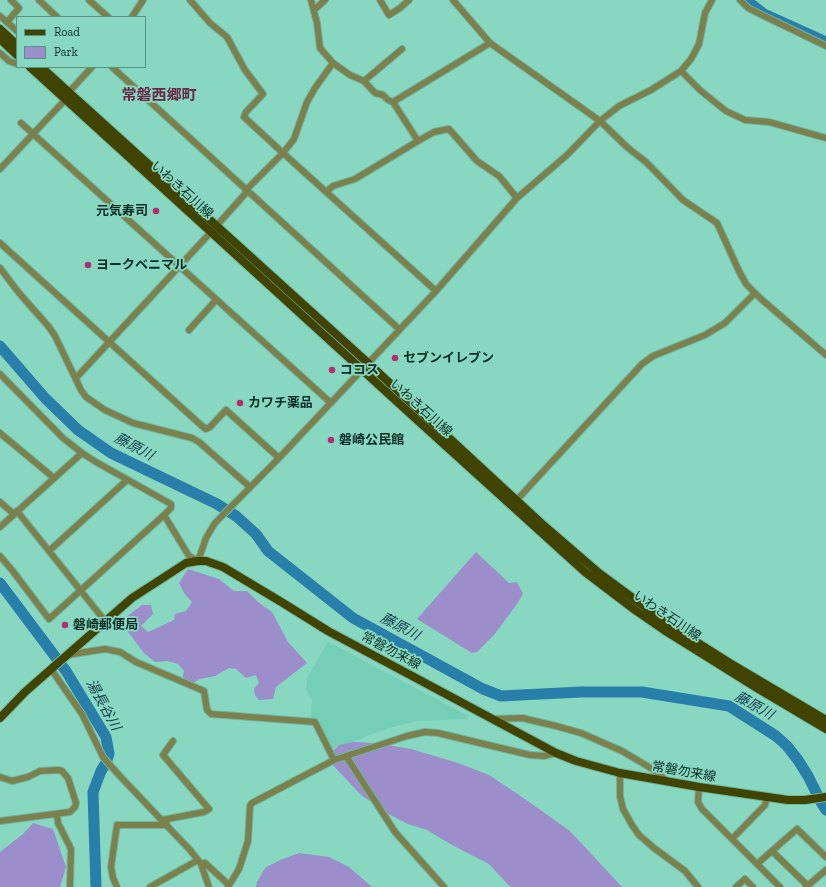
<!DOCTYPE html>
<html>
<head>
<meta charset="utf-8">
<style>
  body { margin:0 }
  #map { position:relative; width:826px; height:887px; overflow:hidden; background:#88d8c1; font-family:"Zilla Slab",serif }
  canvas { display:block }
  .legend { position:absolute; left:16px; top:16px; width:130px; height:52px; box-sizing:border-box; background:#88d8c1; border:1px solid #559382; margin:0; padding:5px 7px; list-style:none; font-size:12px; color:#092c24 }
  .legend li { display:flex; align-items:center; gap:8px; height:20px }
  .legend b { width:20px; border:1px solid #559382 }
</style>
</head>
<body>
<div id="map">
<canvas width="826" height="887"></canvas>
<ul class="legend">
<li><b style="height:5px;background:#404400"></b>Road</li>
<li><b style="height:11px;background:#9b8ecb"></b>Park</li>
</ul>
</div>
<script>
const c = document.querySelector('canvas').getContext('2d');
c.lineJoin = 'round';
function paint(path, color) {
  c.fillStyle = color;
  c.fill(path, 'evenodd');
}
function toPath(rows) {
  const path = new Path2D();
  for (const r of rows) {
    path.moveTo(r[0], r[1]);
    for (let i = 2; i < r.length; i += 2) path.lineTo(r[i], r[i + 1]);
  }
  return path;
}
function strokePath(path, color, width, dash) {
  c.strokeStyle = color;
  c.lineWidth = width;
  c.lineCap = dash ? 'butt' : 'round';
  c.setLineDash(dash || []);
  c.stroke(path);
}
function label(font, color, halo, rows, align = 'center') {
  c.font = font + ' "Zilla Slab","Noto Sans JP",serif';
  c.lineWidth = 3.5;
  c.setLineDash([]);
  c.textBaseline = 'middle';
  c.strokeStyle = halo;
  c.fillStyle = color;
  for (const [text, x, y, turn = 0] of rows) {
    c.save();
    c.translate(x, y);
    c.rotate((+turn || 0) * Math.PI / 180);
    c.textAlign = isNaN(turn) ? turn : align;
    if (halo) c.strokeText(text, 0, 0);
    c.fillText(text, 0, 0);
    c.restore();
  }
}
paint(toPath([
  [328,642,469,716,467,719,418,721,389,728,332,749,319,723,311,722,312,699,306,690,307,678]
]), '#74cfb6');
paint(toPath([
  [476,552,509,583,517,582,523,594,517,604,494,635,477,652,472,653,417,619],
  [188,569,219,579,234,591,247,591,258,602,272,612,288,642,307,663,276,687,273,699,259,700,255,695,254,689,259,683,256,675,246,678,236,669,229,668,215,676,200,679,190,685,183,677,184,671,178,664,167,661,155,662,144,653,125,628,125,618,142,605,151,605,153,614,141,626,148,632,174,620,175,614,186,611,192,602,184,593,179,583],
  [353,742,375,743,411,749,458,763,489,775,522,797,570,831,622,887,510,887,489,864,452,845,427,830,408,824,390,815,361,795,329,761,330,754,339,745],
  [33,823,53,829,66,867,60,887,0,887,0,852,23,834],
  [299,853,329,857,349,867,372,887,256,887,257,882,265,868,280,860]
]), '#9b8ecb');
strokePath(toPath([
  [746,0,764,14,826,42],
  [0,346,45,398,78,430,111,453,217,504,236,516,256,534,268,551,353,618,483,689,501,696,581,692,642,692,729,706,776,736,787,746,798,760,808,776,822,804,826,810],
  [0,583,66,671,106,737,109,754,106,763,101,771,93,792,96,887]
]), '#287fa9', 11);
const minor = toPath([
  [39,0,57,17],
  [89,0,108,17],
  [311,0,317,23,320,48,333,63,350,75,364,81,402,49],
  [380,0,389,15,400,8,409,0],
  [453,0,490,43,600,121,628,148,646,162,683,200,717,223,739,271,746,284,760,298,826,355],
  [740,0,748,8,764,16,826,46],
  [314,10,325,0],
  [0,16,17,31],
  [132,17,143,0],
  [7,22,19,8,11,0],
  [0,53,9,61,17,64],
  [333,63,315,88,307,102,294,139,283,153,436,291],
  [112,67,399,329],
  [681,71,701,91,726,111,745,120,769,122,826,138],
  [393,102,490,43],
  [21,123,331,403],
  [418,141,434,132,449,129,477,161,499,176,517,198],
  [0,169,65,100,68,93,92,67],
  [326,192,333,186,355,179,418,141,393,102,388,100,383,95,375,93,364,81],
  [0,243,202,426,206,429,210,427,226,410,279,458],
  [0,268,19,293,49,327,55,336,81,390,86,397,105,410,133,423,192,438,199,442,250,487],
  [189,330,216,300],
  [0,374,63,438,82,453],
  [76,378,211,232,245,194,246,190,283,153,244,117,246,112,263,94,245,70,227,37,210,23,190,0],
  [0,433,54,478],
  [0,502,14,514],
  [514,503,642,364,653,356,705,335,725,323,755,293],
  [17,511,105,621],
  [164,515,189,556,198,561,206,538,215,523,279,458,436,291,517,198,567,155,600,121,619,106,651,90,681,71,691,59,699,44,705,13,712,0],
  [0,527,82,453,96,462,171,504,171,508,164,515,49,619,12,570,0,556],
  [49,551,127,480],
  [67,655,105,649,120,652,136,662,204,691,207,710,211,714,315,722,334,760],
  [51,669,82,714,103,757,117,773,190,850,201,864,209,887],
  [492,719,522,718,556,726,581,733,622,751,654,770,667,781],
  [346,756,395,832,444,887],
  [620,773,620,796,623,809,632,825,639,835,654,848,685,871,698,887],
  [0,777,12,781,28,777,40,771,58,770,62,771,68,778,76,803,75,807,70,812,0,821],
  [699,787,698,802,702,809,780,887],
  [57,815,58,823,71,849,70,887],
  [162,820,204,812,209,809,163,755,173,741],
  [732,839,765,805,767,796],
  [772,851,809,887],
  [201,864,205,863,229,885],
  [757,864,797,829,826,857],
  [117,887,113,878,111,867,117,825,167,825],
  [150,887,198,860],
  [228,887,239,869,248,841,250,806,252,803,334,760,407,736,425,732,438,733,530,755,544,756,556,753],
  [736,887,745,879,753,887],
  [806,887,826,870]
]);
const major = toPath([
  [0,29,17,45],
  [0,39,17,55],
  [30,67,415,418,585,572,635,610,664,630,757,688,826,729],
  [41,67,368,363,541,523,599,573,668,624,728,662,826,720],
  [0,718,25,692,132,598,186,563,198,561,206,561,223,567,283,603,328,631,528,738,556,753,576,761,620,773,699,787,788,800,805,800,826,797]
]);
strokePath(minor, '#6fb6a2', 8);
strokePath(major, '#6fb6a2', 10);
strokePath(minor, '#7b804c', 6);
strokePath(major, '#404400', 8);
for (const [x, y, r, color] of [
  [156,211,4,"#b32d72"],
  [88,265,4,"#b32d72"],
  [395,358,4,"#b32d72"],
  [332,370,4,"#b32d72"],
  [240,403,4,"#b32d72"],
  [331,440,4,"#b32d72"],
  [65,625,4,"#b32d72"]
]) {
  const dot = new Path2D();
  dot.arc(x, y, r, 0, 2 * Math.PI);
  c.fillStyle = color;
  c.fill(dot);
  strokePath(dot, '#88d8c1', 1.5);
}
label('13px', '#092c24', '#88d8c1', [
  ["いわき石川線",182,190,42],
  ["いわき石川線",421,408,42],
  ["いわき石川線",667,616,34],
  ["常磐勿来線",391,651,28],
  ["常磐勿来線",684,772,10]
]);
label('bold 13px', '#092c24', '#88d8c1', [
  ["元気寿司",148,211,"right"],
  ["ヨークベニマル",96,265],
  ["セブンイレブン",403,358],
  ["ココス",340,370],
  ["カワチ薬品",248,403],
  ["磐崎公民館",339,440],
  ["磐崎郵便局",73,625]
], 'left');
label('italic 14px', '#163b4d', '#88d8c1', [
  ["藤原川",134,447,28],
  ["藤原川",400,627,28],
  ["湯長谷川",103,705,61],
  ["藤原川",754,706,29]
]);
label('bold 15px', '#692846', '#88d8c1', [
  ["常磐西郷町",159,96]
]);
</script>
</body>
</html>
